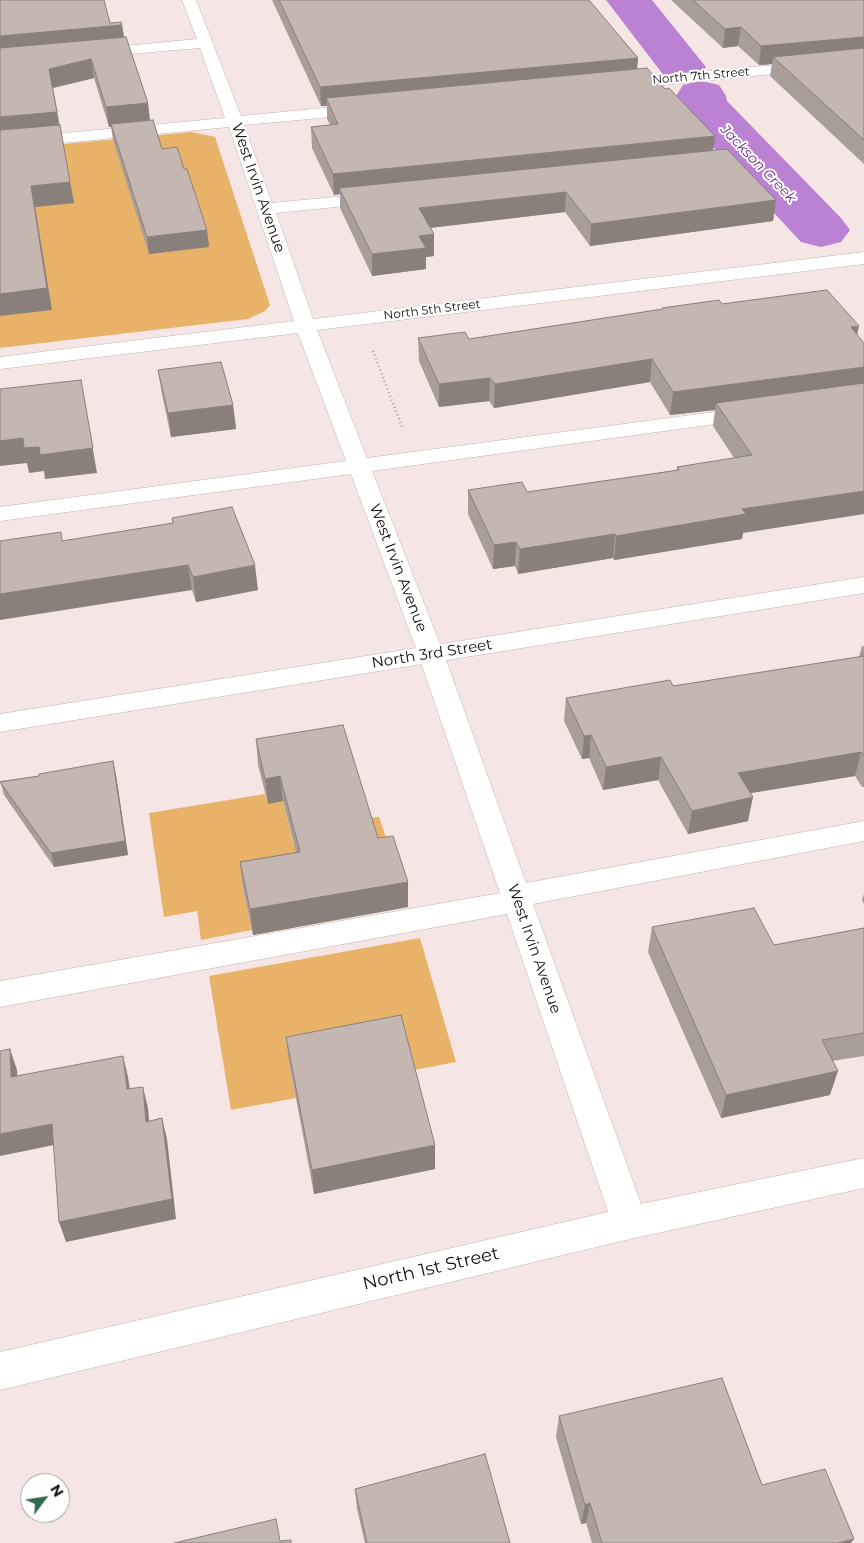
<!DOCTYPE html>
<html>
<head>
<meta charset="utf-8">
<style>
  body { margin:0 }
  #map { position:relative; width:864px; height:1543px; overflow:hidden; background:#f6e5e5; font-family:Montserrat,sans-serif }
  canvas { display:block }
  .north { position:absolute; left:20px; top:1473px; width:50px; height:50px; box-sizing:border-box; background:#fff; border:1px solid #a19f9f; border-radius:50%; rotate:59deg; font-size:14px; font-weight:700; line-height:20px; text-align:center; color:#140e0f }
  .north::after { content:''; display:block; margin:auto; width:18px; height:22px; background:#316a53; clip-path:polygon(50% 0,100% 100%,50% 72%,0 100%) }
</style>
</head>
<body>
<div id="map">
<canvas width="864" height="1543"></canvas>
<div class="north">N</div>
</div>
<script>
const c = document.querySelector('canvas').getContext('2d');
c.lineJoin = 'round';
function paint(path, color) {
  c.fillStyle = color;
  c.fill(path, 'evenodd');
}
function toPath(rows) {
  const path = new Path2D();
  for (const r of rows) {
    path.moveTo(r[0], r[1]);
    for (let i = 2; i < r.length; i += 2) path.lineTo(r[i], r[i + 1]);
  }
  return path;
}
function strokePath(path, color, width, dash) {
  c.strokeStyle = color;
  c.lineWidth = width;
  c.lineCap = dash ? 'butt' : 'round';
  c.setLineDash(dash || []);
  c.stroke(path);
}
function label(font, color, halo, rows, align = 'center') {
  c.font = font + ' Montserrat,sans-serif';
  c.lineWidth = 4;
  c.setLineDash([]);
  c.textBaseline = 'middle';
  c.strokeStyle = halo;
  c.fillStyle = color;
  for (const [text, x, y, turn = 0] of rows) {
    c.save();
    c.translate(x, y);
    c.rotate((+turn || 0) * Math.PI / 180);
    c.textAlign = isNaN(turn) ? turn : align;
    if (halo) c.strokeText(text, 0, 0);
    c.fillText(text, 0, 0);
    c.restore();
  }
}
paint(toPath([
  [192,132,215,137,270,305,265,311,248,319,0,348,0,150],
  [265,794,268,804,283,801,294,846,365,818,379,817,394,861,243,888,252,930,201,940,197,911,164,917,149,813],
  [420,938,456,1062,409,1071,289,1061,296,1098,231,1110,209,976]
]), '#e8b369');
paint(toPath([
  [606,0,652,0,706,67,699,77,682,82,665,77,606,0],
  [701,81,719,85,726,96,727,101,841,218,850,230,841,242,821,247,801,242,684,116,677,105,676,96,683,85,701,81]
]), '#bb82d3');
const minor = toPath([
  [182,0,196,0,241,116,364,104,370,106,372,109,370,112,364,114,244,125,272,203,376,193,382,194,385,198,382,202,376,203,276,213,313,319,864,252,864,264,317,330,367,458,752,407,759,409,763,413,759,417,752,419,372,471,444,654,526,883,864,821,864,841,533,904,641,1204,864,1158,864,1188,630,1239,0,1390,0,1352,608,1212,507,914,0,1007,0,981,500,893,418,654,351,474,0,521,0,507,346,461,298,333,0,369,0,357,294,321,229,127,0,149,0,139,225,118,200,48,94,57,89,56,87,53,89,50,94,49,197,39,182,0],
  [864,57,864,65,621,89,616,87,613,84,616,81,621,79,864,57]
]);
const major = toPath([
  [864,577,864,593,0,732,0,714,864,577]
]);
strokePath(minor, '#c3b3b3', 1);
strokePath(major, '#c3b3b3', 1);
strokePath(toPath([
  [373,351,402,427]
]), '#afa2a2', 2.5, [1, 3]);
paint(minor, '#fff');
paint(major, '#fff');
paint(toPath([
  [0,0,122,25,124,37,148,103,150,121,162,149,184,169,207,230,209,247,149,254,113,140,111,127,109,127,94,78,53,88,74,203,35,207,52,310],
  [272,0,589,0,638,58,637,69,665,89,715,136,713,150,776,200,773,221,590,246,565,212,430,228,434,256,426,257,426,269,372,276,340,208,340,194,334,195,312,148,311,127,330,125,327,119,327,106,321,106],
  [671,0,864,0,864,164,770,76,772,64,759,65,738,46,723,48],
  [827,290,743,533,742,539,614,560,613,558,518,574,515,566,493,569,468,514,468,490,527,492,677,470,677,467,734,458,713,426,715,410,670,415,650,382,494,408,489,401,439,407,419,361,418,338,469,339,662,309,662,308,722,304],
  [158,370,233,405,236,429,171,437,162,394],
  [172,518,258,590,196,602,192,590,63,541,173,523],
  [862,646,864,646,864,787,862,787,855,776,750,793,748,821,688,834,658,780,603,790,589,758,582,759,564,721,566,698,673,686,859,657],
  [256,739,378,838,408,907,253,935,243,888,240,862,296,852,283,801,268,804,258,765],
  [113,761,116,775,128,855,54,867,4,795,0,781,39,776],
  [864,894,864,904,862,900],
  [652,927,774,945,864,928,864,1056,832,1061,830,1095,721,1118,648,952],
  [286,1037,435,1169,314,1194,289,1061],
  [559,1416,762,1485,851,1543,592,1543,586,1523,581,1524,556,1437],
  [355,1489,510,1543,365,1543,357,1509]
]), '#a99d97');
paint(toPath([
  [122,25,125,44,0,55,0,36],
  [741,27,738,46,723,48,725,29],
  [864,37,864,56,773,57,772,64,759,65,761,46],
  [638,58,636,77,326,98,327,106,321,106,320,87],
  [91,59,94,78,52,88,49,69],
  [148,103,150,123,109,127,106,107],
  [57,112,60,131,0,137,0,117],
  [715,136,712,157,339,188,340,194,334,195,333,174],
  [70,182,74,203,35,207,52,310,0,316,0,294,31,186],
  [566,192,565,212,420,229,419,208],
  [776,200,773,221,590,246,591,224],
  [207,230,209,247,149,254,147,237],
  [434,234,434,256,426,257,426,269,372,276,372,254,419,236],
  [859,326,854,349,851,327],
  [652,359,650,382,494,408,495,384],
  [864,367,864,390,716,403,715,410,670,415,673,392],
  [490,378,489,401,439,407,439,384],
  [81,380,97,473,45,479,44,471,29,473,27,463,0,466,0,441],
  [233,405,236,429,171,437,168,413],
  [864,491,864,514,743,533,742,539,614,560,616,536,742,509],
  [615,534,613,558,518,574,520,549],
  [516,542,515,566,493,569,494,545],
  [188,565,192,590,0,620,0,594],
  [255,565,258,590,196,602,193,577],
  [591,735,589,758,582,759,584,736],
  [861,752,855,776,733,796,738,773],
  [661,757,658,780,603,790,606,767],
  [113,761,116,775,128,855,54,867,51,853],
  [280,776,283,801,268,804,265,779],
  [753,797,748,821,688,834,692,811],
  [408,882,408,907,253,935,250,909],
  [10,1049,17,1070,18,1098,11,1077],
  [123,1056,128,1077,133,1110,127,1089],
  [838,1071,830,1095,721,1118,726,1095],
  [143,1087,148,1108,151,1142,146,1122],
  [162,1118,167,1139,176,1219,66,1242,59,1222],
  [52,1124,59,1144,0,1156,0,1134],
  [435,1145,435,1169,314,1194,312,1170],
  [590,1503,586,1523,581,1524,585,1505],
  [854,1539,851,1543,838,1543]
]), '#897f7b');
const building = toPath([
  [0,0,104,0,110,23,121,22,122,25,0,36,0,0],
  [279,0,589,0,638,58,320,87,279,0],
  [693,0,864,0,864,37,761,46,741,27,725,29,693,0],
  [126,37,148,103,106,107,91,59,49,69,57,112,0,117,0,48,126,37],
  [864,48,864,140,773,57,864,48],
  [647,68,665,89,669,88,715,136,333,174,311,127,338,124,326,98,647,68],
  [153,120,162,149,177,147,184,169,187,169,207,230,147,237,111,124,153,120],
  [60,125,70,182,31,186,47,288,0,294,0,130,60,125],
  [727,149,776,200,591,224,566,192,419,208,434,234,419,236,426,248,372,254,339,188,727,149],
  [827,290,859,326,851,327,864,343,864,367,673,392,652,359,495,384,490,378,439,384,418,338,465,332,469,339,663,309,662,308,719,300,722,304,827,290],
  [221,362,233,405,168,413,158,370,221,362],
  [81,380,93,448,40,455,39,447,24,448,23,438,0,441,0,389,81,380],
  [864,383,864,491,742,509,746,514,616,536,615,534,520,549,516,542,494,545,468,490,522,482,527,492,679,470,677,467,752,455,716,403,864,383],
  [232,507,255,565,193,577,188,565,0,594,0,541,61,532,62,541,173,523,172,518,232,507],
  [864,656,864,756,861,752,738,773,753,797,692,811,661,757,606,767,591,735,584,736,566,698,670,680,673,686,864,656],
  [343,725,378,838,393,836,408,882,250,909,240,862,300,852,280,776,265,779,256,739,343,725],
  [113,761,125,841,51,853,0,782,39,776,39,774,113,761],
  [754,908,774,945,864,928,864,1033,822,1040,838,1071,726,1095,652,927,754,908],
  [401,1015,435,1145,312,1170,286,1037,401,1015],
  [10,1049,11,1077,123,1056,127,1089,143,1087,146,1122,162,1118,172,1199,59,1222,52,1124,0,1134,0,1051,10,1049],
  [722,1378,762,1485,825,1469,854,1539,838,1543,602,1543,590,1503,585,1505,559,1416,722,1378],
  [485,1454,510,1543,367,1543,355,1489,485,1454],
  [276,1519,280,1541,291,1540,291,1543,174,1543,276,1519]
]);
paint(building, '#c4b6b0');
strokePath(building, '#897f7b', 1);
label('12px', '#140e0f', '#fff', [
  ["North 7th Street",701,76,-5],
  ["North 5th Street",432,310,-7]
]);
label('italic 14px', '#6c2687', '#fff', [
  ["Jackson Creek",758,164,46]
]);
label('15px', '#140e0f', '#fff', [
  ["West Irvin Avenue",258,188,71],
  ["West Irvin Avenue",398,568,69],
  ["North 3rd Street",432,654,-9],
  ["West Irvin Avenue",534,949,71]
]);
label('18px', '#140e0f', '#fff', [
  ["North 1st Street",431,1269,-13]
]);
</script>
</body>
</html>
